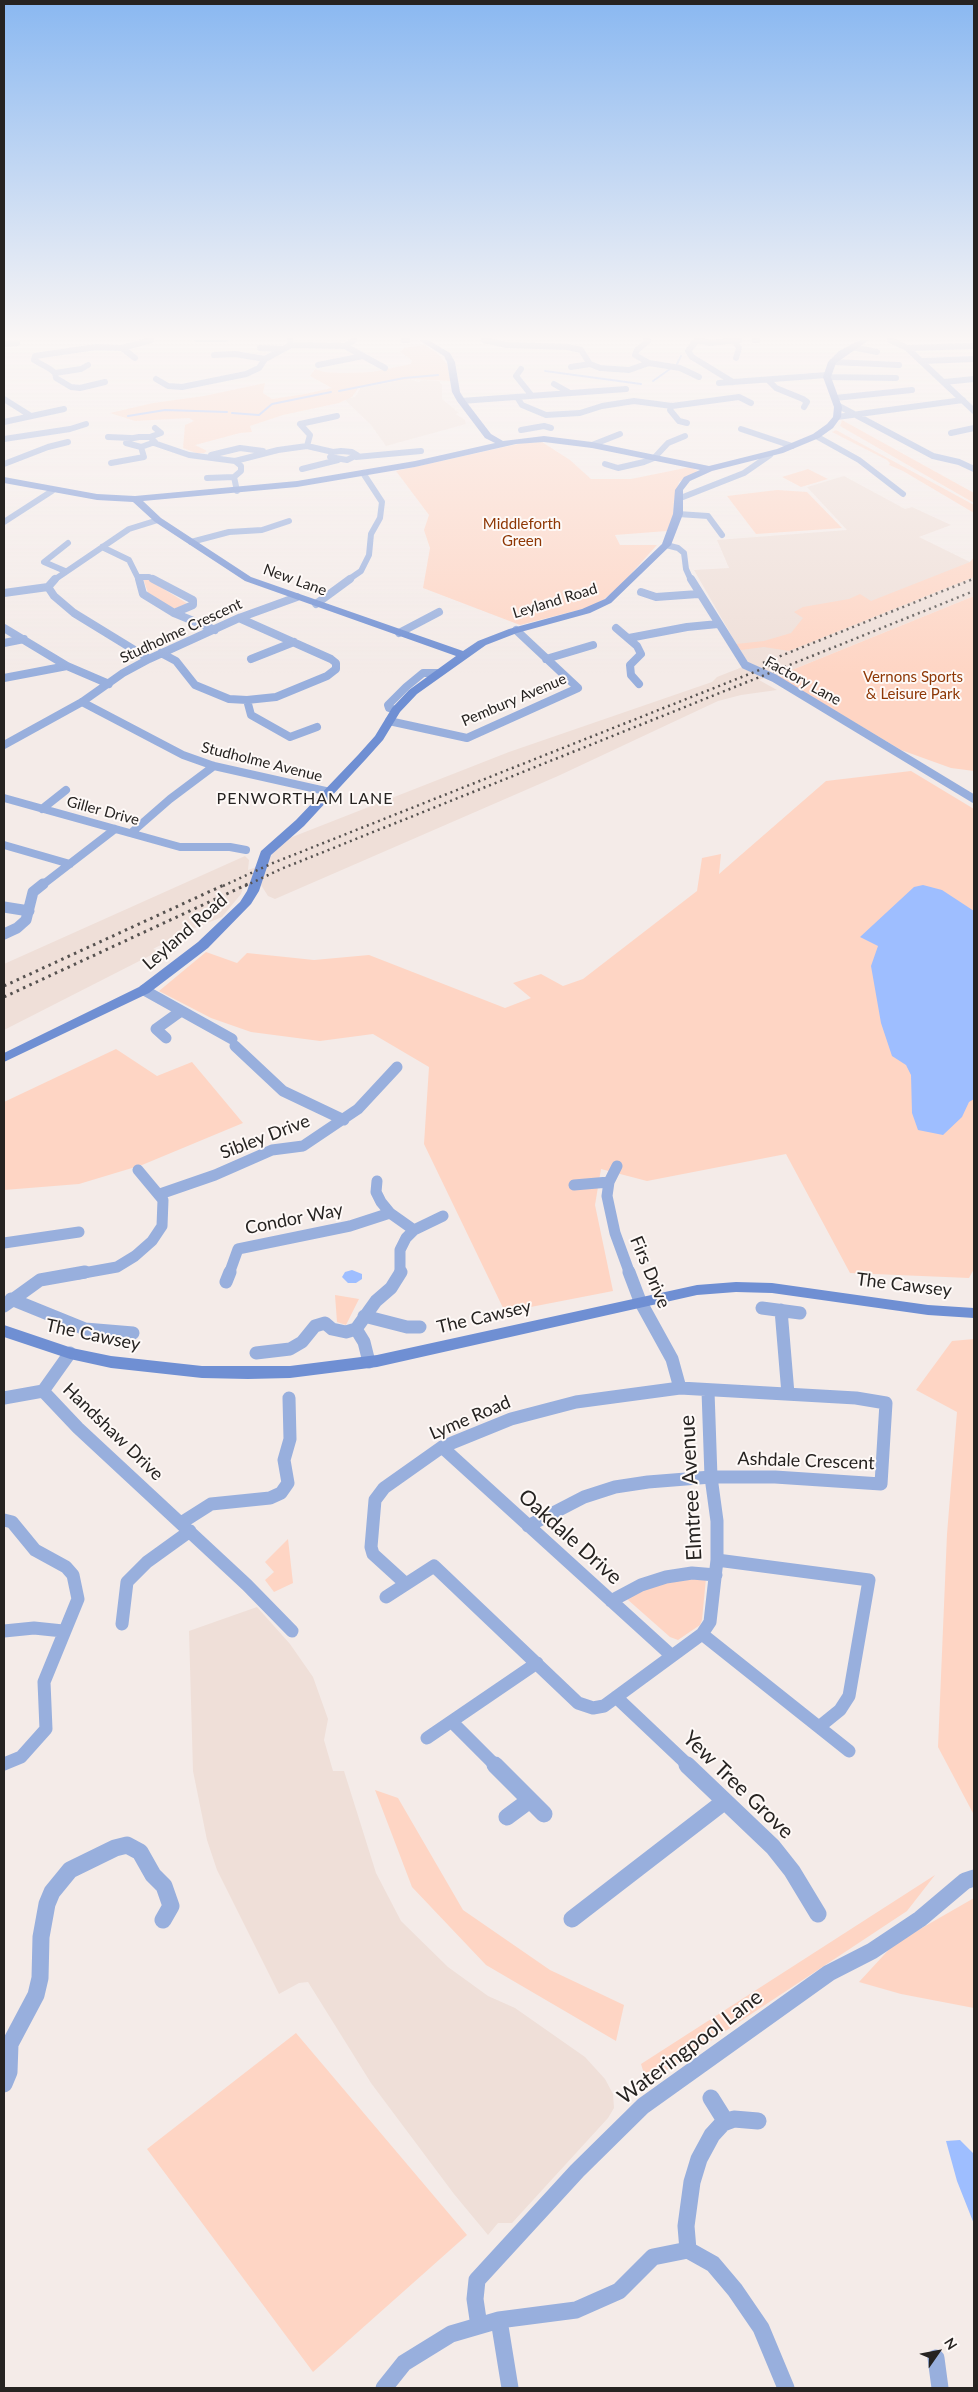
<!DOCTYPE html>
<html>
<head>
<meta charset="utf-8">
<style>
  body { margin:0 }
  #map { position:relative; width:978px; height:2392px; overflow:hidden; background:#f4ebe8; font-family:Lato,sans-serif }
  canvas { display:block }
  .frame { position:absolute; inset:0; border:5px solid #262321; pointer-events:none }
  .north { position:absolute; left:913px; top:2327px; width:50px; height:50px; -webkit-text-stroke:4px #fef9f7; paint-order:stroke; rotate:57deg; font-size:14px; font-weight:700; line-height:20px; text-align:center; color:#262321 }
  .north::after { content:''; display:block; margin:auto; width:18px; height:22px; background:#262321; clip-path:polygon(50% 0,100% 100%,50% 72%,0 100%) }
</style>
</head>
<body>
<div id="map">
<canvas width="978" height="2392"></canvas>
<div class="frame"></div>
<div class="north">N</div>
</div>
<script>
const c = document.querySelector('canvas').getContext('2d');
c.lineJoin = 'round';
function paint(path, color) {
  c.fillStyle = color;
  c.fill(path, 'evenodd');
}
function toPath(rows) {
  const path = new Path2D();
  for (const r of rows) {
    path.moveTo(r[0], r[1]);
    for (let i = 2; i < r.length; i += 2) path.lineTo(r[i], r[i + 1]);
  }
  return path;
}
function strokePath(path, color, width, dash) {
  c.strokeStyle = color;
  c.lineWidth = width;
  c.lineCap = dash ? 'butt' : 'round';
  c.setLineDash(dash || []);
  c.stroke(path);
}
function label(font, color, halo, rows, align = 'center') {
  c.font = font + ' Lato,sans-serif';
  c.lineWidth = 4;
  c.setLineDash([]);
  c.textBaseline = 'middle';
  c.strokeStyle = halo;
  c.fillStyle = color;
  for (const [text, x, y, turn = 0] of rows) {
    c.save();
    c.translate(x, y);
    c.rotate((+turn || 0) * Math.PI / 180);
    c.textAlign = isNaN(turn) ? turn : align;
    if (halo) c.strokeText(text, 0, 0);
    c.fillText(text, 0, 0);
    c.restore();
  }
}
paint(toPath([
  [411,379,418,382,424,380,439,381,442,385,442,399,459,413,456,414,465,420,466,424,386,446,371,425,344,399,355,397,361,387],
  [844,476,905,509,912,507,951,525,919,537,970,562,974,560,974,596,777,676,774,674,759,680,777,690,741,695,718,701,558,776,275,899,268,896,261,885,261,880,243,888,241,894,222,917,190,930,153,949,159,951,4,1030,4,964,245,856,249,860,248,870,265,864,282,841,509,752,712,682,717,677,750,664,746,661,694,570,729,568,717,540,847,530,807,487],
  [257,1607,290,1644,313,1677,328,1719,324,1740,333,1771,344,1771,376,1873,401,1921,448,1967,488,1996,515,2008,585,2057,605,2079,613,2094,614,2108,608,2118,512,2223,498,2223,488,2235,454,2194,371,2083,308,1982,299,1983,279,1994,217,1870,207,1840,193,1771,189,1631]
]), '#efdfd8');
paint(toPath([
  [424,345,437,353,447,364,451,381,411,379,359,387,352,397,339,403,283,415,250,426,252,432,240,433,195,445,207,451,204,453,196,453,183,448,185,425,194,421,189,418,135,421,110,413,153,403,204,396,265,383,263,393,272,399,305,394,332,388,310,376,315,369,324,372,344,373,372,372,411,364,412,360,400,352,404,348],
  [842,420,974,493,974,503,840,426],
  [836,430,974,505,974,513,903,471,889,465,890,463,887,460,832,432],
  [542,442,570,460,591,479,631,479,690,467,698,471,679,482,674,500,673,516,667,531,615,535,620,545,657,545,620,586,603,600,590,607,520,625,423,588,430,548,424,530,429,515,396,471,522,443],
  [808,469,828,479,801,487,782,477],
  [777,490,807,492,842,528,756,534,727,496],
  [974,557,974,577,789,651,764,647,741,650,736,644,764,641,791,633,803,618,794,612,803,607,849,599,860,594,871,601,970,562],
  [143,578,146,578,188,604,174,609,148,593],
  [974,596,974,771,951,768,901,750,777,676],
  [911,771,974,809,974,1269,969,1278,850,1273,786,1154,647,1181,601,1169,595,1205,613,1291,505,1312,424,1144,429,1067,373,1034,320,1041,251,1032,211,1018,159,991,206,952,237,963,247,953,314,960,369,955,505,1008,531,998,513,983,541,974,563,986,583,979,697,891,702,858,721,854,719,874,826,781],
  [116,1049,157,1076,192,1062,243,1123,142,1165,79,1184,4,1190,4,1102],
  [335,1295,359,1299,346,1325,337,1322],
  [974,1339,974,1815,938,1747,947,1534,957,1412,916,1390,952,1341],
  [288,1539,293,1583,274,1592,265,1580,274,1572,265,1562],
  [706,1578,702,1620,700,1625,678,1640,670,1637,627,1599,639,1592,668,1581],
  [375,1790,398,1798,463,1910,550,1970,624,2005,616,2041,486,1965,412,1887],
  [935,1875,907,1911,647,2083,641,2064],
  [974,1898,974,2008,901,1994,859,1982,894,1944],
  [296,2033,467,2235,313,2372,147,2149]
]), '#fed5c4');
paint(toPath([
  [923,885,942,890,974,911,974,1099,969,1102,962,1117,943,1135,918,1130,912,1113,911,1075,906,1065,892,1056,881,1023,871,966,878,946,860,937,914,887],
  [352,1270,362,1274,362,1279,356,1283,348,1283,342,1277,345,1272],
  [960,2140,974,2154,974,2224,957,2181,946,2141]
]), '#9ebeff');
strokePath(toPath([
  [677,364,681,356],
  [545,371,641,384],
  [653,381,670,369],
  [339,391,404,378,438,375],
  [232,413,259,415,272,404,331,392],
  [128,416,165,410,227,412]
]), '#9ebeff', 2);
strokePath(toPath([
  [404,340,407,340],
  [484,340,507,345,568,347,581,350,590,364,600,368,629,370,649,363,680,368,699,377],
  [646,340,648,341,637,350,635,355,649,363],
  [697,340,688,351,692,357,733,382],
  [697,340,710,343,739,340],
  [734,340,739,348,736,358],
  [755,340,757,340],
  [890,340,907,348,974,411],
  [4,344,17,343],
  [291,345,345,346,354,340],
  [345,346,385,368],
  [852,347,877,352],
  [122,348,135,358],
  [260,348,283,349],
  [907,348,974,346],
  [214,355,235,354,265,359],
  [923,361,974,359],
  [832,362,899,365],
  [318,365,363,356],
  [571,367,590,364],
  [521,369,516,376,532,396],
  [55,373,81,369,88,365],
  [827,377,896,378],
  [156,379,168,386,182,387,246,374,259,368,265,359,291,345,290,340],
  [768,380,776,388,803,399,807,402,804,407],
  [105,382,80,388,71,387,56,378,55,373,50,369,34,360,35,356,96,347,122,348,151,340],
  [944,382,974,379],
  [719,383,827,375],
  [554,384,570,393],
  [517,397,522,405,546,415,580,413,602,406,634,401,672,406,739,397,751,403],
  [835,398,912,390],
  [4,399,31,416],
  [461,401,626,389],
  [837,405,933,456,959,462,974,469],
  [672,406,670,410,679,421,687,423],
  [837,417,963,400],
  [4,422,64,409],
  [741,429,792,446],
  [521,430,544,426,551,428],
  [951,433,974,428],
  [816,436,859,460,903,494],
  [108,437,131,438],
  [139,437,150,437,155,442,141,447,126,443,128,439,139,437],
  [150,437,161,433,155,428],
  [4,439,70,429,86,424],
  [154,443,189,455,235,461,241,466,241,471,234,477,237,491],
  [592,445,620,434],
  [307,446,310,435,300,424,337,416],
  [341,451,352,452,357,455,347,460,330,457,333,452,341,451],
  [211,455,240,448,263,451],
  [356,457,421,451],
  [235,461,278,450,307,446,333,452],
  [111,463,144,457,141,447],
  [4,464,48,447,68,442],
  [605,464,618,468,644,462,654,458,668,443,685,436],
  [302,469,338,460],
  [207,478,234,477],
  [678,499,744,473,770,455],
  [678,514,708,516,722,535],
  [4,522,52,491],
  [191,542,229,532,262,530,289,521],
  [666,545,678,548,684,553,686,569,691,580],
  [102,547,129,560,139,580],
  [65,571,44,562,68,543],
  [138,577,149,577,156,580],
  [54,580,129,529,158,520],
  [348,580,361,571,369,555,371,534,380,518,382,502,363,473]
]), '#98afdd', 6);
strokePath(toPath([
  [55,579,48,587,54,596,74,613,149,659],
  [139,579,143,594,174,613,215,630],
  [153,579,193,600,193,605,174,613],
  [691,579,745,665,774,678,974,799],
  [641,592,656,597,698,594],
  [4,593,48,587],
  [316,604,350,579],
  [4,628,67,666,109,684],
  [616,628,637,646,641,654,630,665,631,675,639,684],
  [399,633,439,612],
  [629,638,687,627,718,624],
  [4,643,24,639],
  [161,653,176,661,195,685,229,699,247,700,276,697,327,676,336,669,336,663,331,659,239,618],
  [251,659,294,642],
  [546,659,593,645],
  [4,678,67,666],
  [247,700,251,715,290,737,317,727],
  [82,702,183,755,214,766,330,792],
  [396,710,389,708,388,705,406,687,423,673,437,673],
  [389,721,467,738,578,688,516,630],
  [4,745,82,702,123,673,149,659,239,618,297,597],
  [4,798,180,847,230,847,246,850],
  [42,809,66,790],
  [131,833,170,799,214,766],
  [4,845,70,864],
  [41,886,115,829]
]), '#98afdd', 8);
strokePath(toPath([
  [4,907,29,911],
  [4,934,17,928,26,920,33,892,43,884],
  [144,990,232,1039],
  [166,1038,156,1029,181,1011],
  [235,1046,283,1091,344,1120],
  [617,1166,609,1182,607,1196,615,1233,630,1274],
  [377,1181,376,1192,381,1202,390,1213,414,1230],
  [574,1185,609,1182],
  [160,1194,215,1175,272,1150,303,1146,358,1109,397,1067],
  [4,1243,79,1232],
  [78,1274,117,1267,135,1256,152,1241,162,1226,163,1200,138,1170],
  [229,1274,238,1249,350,1226,390,1213],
  [400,1274,400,1250,406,1238,414,1230,443,1216]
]), '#98afdd', 11);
strokePath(toPath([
  [629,1272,640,1301,672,1359,680,1388],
  [226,1282,230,1272],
  [11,1299,85,1329,133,1333],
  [4,1306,40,1280,85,1272],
  [762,1308,800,1313],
  [781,1310,788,1394],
  [364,1316,407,1327,420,1327],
  [70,1353,43,1391,78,1428,247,1585,292,1631],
  [256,1353,290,1349,302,1342,315,1326,325,1323,332,1329,346,1332,356,1329],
  [369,1362,364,1342,356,1329,376,1301,391,1288,401,1272],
  [4,1398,43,1391],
  [442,1447,672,1656],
  [4,1520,12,1522,35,1550,66,1567,73,1575,78,1599,44,1682,46,1729,21,1757,4,1764],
  [181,1523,211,1504,270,1498,281,1493,288,1483,284,1460,290,1439,289,1398],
  [717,1560,869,1580,849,1696,840,1710,819,1727],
  [406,1584,373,1554,371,1547,375,1500,384,1488,442,1447,511,1419,576,1402,680,1388,856,1398,886,1403,881,1484,775,1477,711,1477,648,1482,615,1487,584,1497,528,1526],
  [386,1597,434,1566,578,1703,593,1708,604,1706,702,1634,710,1622,717,1560,717,1521,711,1477,708,1391],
  [611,1601,641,1585,666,1577,692,1573,716,1575],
  [122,1624,127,1582,147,1562,190,1531],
  [4,1631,34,1628,63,1631],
  [702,1634,849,1751],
  [616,1697,689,1766],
  [452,1722,496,1766],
  [427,1738,537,1663]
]), '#98afdd', 13);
strokePath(toPath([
  [495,1765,544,1814],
  [687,1765,773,1847,792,1871,818,1914],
  [507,1817,530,1800],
  [572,1919,725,1801],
  [4,2084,9,2072,10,2044,36,1995,40,1978,41,1937,47,1904,52,1892,70,1870,115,1848,127,1845,140,1852,153,1875,164,1886,171,1906,163,1920],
  [711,2098,726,2122],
  [688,2250,686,2226,692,2182,699,2159,712,2135,723,2123,734,2119,758,2121],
  [499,2320,510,2388],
  [479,2326,475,2299,477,2280,577,2171,643,2106,829,1973,872,1951,920,1919,965,1881,974,1878],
  [936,2358,940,2388],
  [384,2388,404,2363,451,2334,499,2320,576,2310,619,2291,653,2257,688,2250,713,2264,735,2290,761,2328,786,2388]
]), '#98afdd', 17);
paint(toPath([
  [192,340,230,340,226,342,196,342,192,340],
  [419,340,428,340,450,353,455,362,460,392,465,400,491,434,503,441,544,436,592,442,709,466,777,449,813,434,827,424,833,417,834,407,823,377,828,362,839,351,860,340,869,340,836,363,831,377,842,407,841,417,833,428,819,438,783,453,712,471,690,481,683,490,683,514,671,545,611,603,590,613,517,633,486,645,417,694,400,712,383,740,366,759,304,826,271,855,259,891,251,904,208,948,149,993,4,1062,4,1053,139,987,198,942,240,902,247,891,261,851,296,820,358,755,375,736,392,708,409,690,456,656,245,581,155,522,133,502,97,500,4,483,4,477,97,494,135,496,297,481,415,461,495,443,485,438,457,401,452,392,447,362,444,356,419,340],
  [544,442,592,448,700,470,684,477,675,490,673,514,662,544,605,599,582,609,509,629,478,641,463,651,251,577,161,518,143,501,297,487,415,467,516,444,544,442],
  [736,1282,772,1283,928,1305,974,1308,974,1318,928,1315,772,1293,736,1292,697,1295,377,1367,290,1378,248,1379,202,1378,111,1368,70,1359,4,1337,4,1325,72,1348,111,1356,202,1366,290,1366,377,1355,697,1285,736,1282]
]), '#6f8fd3');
strokePath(toPath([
  [970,580,974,579]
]), '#565250', 2, [1, 3]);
strokePath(toPath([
  [763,663,973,579],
  [223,886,273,863,772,665],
  [245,886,281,869,974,591]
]), '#565250', 2.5, [2, 4]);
strokePath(toPath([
  [4,986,226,884],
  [4,997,248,884]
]), '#565250', 3, [2.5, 4.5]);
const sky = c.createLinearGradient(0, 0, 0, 675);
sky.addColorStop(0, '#8ab8f1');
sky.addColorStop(0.5, '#faf6f5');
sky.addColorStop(1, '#faf6f500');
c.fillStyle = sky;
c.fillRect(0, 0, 978, 675);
label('15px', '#8e3705', '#fef9f7', [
  ["Middleforth",522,524],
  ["Green",522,541],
  ["Vernons Sports",913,677],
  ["& Leisure Park",913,694]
]);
label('15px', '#262321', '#fef9f7', [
  ["New Lane",295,580,20],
  ["Leyland Road",555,601,-17],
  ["Studholme Crescent",181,631,-25],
  ["Factory Lane",803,681,29],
  ["Pembury Avenue",514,700,-23],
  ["Studholme Avenue",262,762,14],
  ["Giller Drive",103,811,15]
]);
c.letterSpacing = '1px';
label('16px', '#262321', '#fef9f7', [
  ["PENWORTHAM LANE",305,799]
]);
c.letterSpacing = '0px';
label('18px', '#262321', '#fef9f7', [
  ["Leyland Road",185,932,-41],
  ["Sibley Drive",265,1137,-21],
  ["Condor Way",294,1219,-11],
  ["Firs Drive",650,1272,67],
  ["The Cawsey",904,1285,7],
  ["The Cawsey",484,1317,-13],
  ["The Cawsey",93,1335,12],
  ["Lyme Road",470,1418,-23],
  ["Handshaw Drive",113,1432,44],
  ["Ashdale Crescent",806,1461,2]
]);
label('21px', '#262321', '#fef9f7', [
  ["Elmtree Avenue",691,1488,-93],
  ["Oakdale Drive",570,1537,42],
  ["Yew Tree Grove",738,1785,44],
  ["Wateringpool Lane",690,2047,-37]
]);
</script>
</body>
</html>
